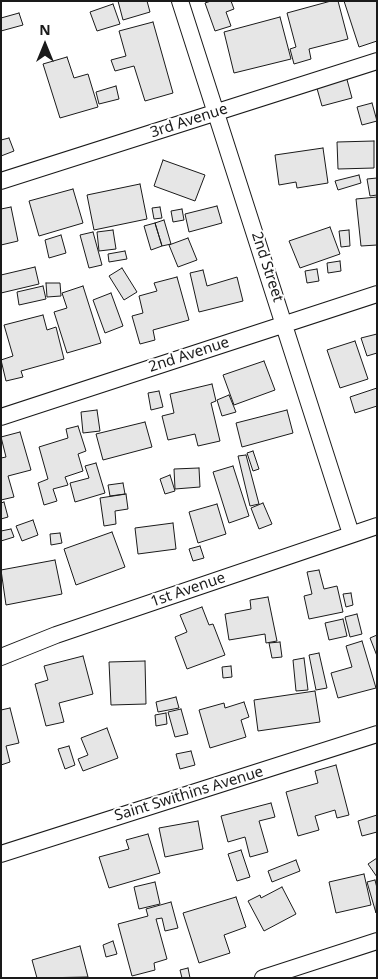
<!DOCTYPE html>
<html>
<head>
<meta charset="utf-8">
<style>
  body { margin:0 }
  #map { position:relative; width:378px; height:979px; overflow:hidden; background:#fff; font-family:"Noto Sans",sans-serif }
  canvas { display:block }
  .frame { position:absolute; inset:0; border:2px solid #1a1a1a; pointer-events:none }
  .north { position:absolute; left:20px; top:20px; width:50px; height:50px; -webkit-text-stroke:4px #fff; paint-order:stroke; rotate:0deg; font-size:14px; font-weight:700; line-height:20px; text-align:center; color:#1a1a1a }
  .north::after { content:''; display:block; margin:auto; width:18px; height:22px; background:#1a1a1a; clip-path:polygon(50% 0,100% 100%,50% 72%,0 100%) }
</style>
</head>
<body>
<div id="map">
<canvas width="378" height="979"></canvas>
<div class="frame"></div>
<div class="north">N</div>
</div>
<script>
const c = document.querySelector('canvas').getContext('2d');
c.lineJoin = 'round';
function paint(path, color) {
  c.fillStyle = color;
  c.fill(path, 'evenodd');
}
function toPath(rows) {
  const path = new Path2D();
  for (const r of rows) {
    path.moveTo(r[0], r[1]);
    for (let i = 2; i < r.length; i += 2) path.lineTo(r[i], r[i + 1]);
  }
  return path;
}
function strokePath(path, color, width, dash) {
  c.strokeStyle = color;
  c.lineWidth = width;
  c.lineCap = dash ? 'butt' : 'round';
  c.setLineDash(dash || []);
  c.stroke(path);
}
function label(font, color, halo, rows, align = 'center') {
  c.font = font + ' "Noto Sans",sans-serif';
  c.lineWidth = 4;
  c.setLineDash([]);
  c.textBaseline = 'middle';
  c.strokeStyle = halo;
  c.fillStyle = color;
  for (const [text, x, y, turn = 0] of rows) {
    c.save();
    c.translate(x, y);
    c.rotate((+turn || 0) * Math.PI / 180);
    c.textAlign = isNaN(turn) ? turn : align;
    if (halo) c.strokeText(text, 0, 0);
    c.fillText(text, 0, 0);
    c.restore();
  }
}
const building = toPath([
  [118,1,147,1,150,12,123,20,118,1],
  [211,1,231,1,234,9,226,12,231,26,215,31,205,3,211,1],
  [331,1,338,1,348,39,309,49,311,59,294,64,290,49,296,47,287,13,331,1],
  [344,1,377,1,377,41,359,47,344,1],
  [113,4,120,24,97,31,90,12,113,4],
  [19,13,23,25,1,31,1,18,19,13],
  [280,17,291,59,234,73,224,32,280,17],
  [153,22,173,93,145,101,134,66,115,71,111,60,126,56,119,31,153,22],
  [67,57,74,78,88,74,98,107,60,118,43,64,67,57],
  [346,76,352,98,322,106,316,85,346,76],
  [116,86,119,99,99,104,96,92,116,86],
  [372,103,377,121,362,125,357,107,372,103],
  [9,138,14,151,1,156,1,140,9,138],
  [374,141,374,168,338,169,337,142,374,141],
  [323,148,328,183,297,188,296,182,279,185,275,155,323,148],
  [163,160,205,175,195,201,154,186,163,160],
  [359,175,361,183,338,190,335,181,359,175],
  [377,178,377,195,370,196,367,179,377,178],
  [140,184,147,219,94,230,87,195,140,184],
  [73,189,83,223,39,236,29,201,73,189],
  [377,197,377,245,361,246,356,199,377,197],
  [217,206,222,223,189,232,185,214,217,206],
  [11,207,18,241,1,245,1,209,11,207],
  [160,207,162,218,154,219,152,208,160,207],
  [182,209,184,220,173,222,171,211,182,209],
  [164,220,171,244,162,246,155,223,164,220],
  [155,223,162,246,151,250,144,226,155,223],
  [330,227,340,254,300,268,289,241,330,227],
  [113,230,116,249,99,251,97,232,113,230],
  [349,230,350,246,341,247,339,231,349,230],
  [93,232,102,265,89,268,80,235,93,232],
  [61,235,66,253,49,258,45,240,61,235],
  [188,238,197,260,178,267,169,245,188,238],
  [125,251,127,259,109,262,108,254,125,251],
  [340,261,341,271,328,273,327,263,340,261],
  [35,267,39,284,1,293,1,275,35,267],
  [122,268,137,292,124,300,109,276,122,268],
  [317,269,319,281,307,283,305,271,317,269],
  [203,270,207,286,237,277,243,301,199,312,190,273,203,270],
  [177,277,189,320,153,330,155,340,140,344,132,316,143,313,139,296,157,291,154,283,177,277],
  [46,283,60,283,61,296,47,297,46,283],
  [43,286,46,299,19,305,17,292,43,286],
  [83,286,101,343,67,353,54,312,67,308,62,293,83,286],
  [111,293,123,326,105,333,93,300,111,293],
  [43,315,47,330,56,327,64,359,21,371,23,377,6,381,1,360,13,356,4,325,43,315],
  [377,334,377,353,367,356,361,338,377,334],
  [355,341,368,379,340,388,327,350,355,341],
  [264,361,275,390,234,405,223,375,264,361],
  [212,384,216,401,211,403,220,441,198,446,195,434,168,440,162,416,174,413,170,394,212,384],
  [377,388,377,406,355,413,350,397,377,388],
  [159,391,163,407,151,410,148,393,159,391],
  [229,395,236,412,222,416,217,400,229,395],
  [97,410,100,431,83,433,81,412,97,410],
  [287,410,293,433,242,447,236,423,287,410],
  [145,422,152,447,103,460,96,434,145,422],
  [78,426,86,451,78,454,83,471,65,477,68,485,53,489,57,501,44,505,38,483,48,479,39,447,68,438,66,429,78,426],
  [20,432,31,470,8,476,14,497,1,500,1,458,6,457,1,437,20,432],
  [253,451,259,469,253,471,247,453,253,451],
  [246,455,259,504,250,506,238,456,246,455],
  [96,463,105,493,75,502,70,483,89,478,85,466,96,463],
  [233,466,249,516,229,523,213,472,233,466],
  [199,468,200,487,175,489,174,469,199,468],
  [170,475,175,491,165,494,160,479,170,475],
  [123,483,125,494,110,496,108,485,123,483],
  [126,494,128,509,115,511,116,524,104,526,100,498,126,494],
  [4,502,8,517,1,519,1,503,4,502],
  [263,503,272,524,259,529,251,508,263,503],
  [217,504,226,534,198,543,189,512,217,504],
  [33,520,38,535,22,541,16,526,33,520],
  [173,523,176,549,138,554,135,528,173,523],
  [11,529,14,537,1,541,1,531,11,529],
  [112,532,125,567,76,585,64,549,112,532],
  [60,533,62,543,51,545,50,534,60,533],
  [200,546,204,558,193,561,189,549,200,546],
  [55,560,62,594,6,605,1,570,55,560],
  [319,570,324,589,337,586,343,612,309,619,304,596,312,594,307,572,319,570],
  [351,593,353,605,346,607,343,594,351,593],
  [268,597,277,641,266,643,265,634,229,640,225,614,251,609,250,600,268,597],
  [202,607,209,625,213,624,225,655,187,669,175,637,187,632,180,615,202,607],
  [357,614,362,634,350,637,345,617,357,614],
  [343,619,347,636,329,640,325,623,343,619],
  [377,635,377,656,370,638,377,635],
  [362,641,376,688,338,698,331,673,352,667,346,646,362,641],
  [280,642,282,657,272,658,269,643,280,642],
  [319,653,327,688,316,690,309,655,319,653],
  [83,656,93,694,59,703,64,722,46,726,35,684,48,680,44,666,83,656],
  [304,658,308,690,296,691,293,660,304,658],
  [145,661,146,704,111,705,109,662,145,661],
  [231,666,232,677,223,678,222,667,231,666],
  [315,691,320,722,258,731,254,700,315,691],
  [176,697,179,708,158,712,156,702,176,697],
  [244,702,249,717,241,720,246,737,210,748,199,710,224,703,225,708,244,702],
  [10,708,19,743,6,746,10,762,1,765,1,710,10,708],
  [181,709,188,734,175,737,168,712,181,709],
  [166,713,167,724,156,726,155,715,166,713],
  [107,728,118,758,83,771,78,759,88,755,81,738,107,728],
  [69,746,75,765,65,769,58,749,69,746],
  [191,751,195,765,180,769,176,754,191,751],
  [336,765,349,815,337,818,335,810,315,816,319,830,298,836,286,792,318,783,315,771,336,765],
  [271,803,275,817,259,821,268,852,250,857,245,837,228,842,221,816,271,803],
  [377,815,377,832,362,836,358,821,377,815],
  [198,821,203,849,165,857,159,828,198,821],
  [148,834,160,873,109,888,99,857,129,849,126,840,148,834],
  [241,850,250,877,237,881,228,854,241,850],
  [377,858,377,877,368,864,377,858],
  [296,860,300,871,272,882,268,871,296,860],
  [364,874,371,905,336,913,329,882,364,874],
  [375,880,377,888,376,913,367,882,375,880],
  [155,882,160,904,139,909,134,887,155,882],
  [282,887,296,914,264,931,248,901,260,895,261,898,282,887],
  [236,897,246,927,224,935,230,953,199,963,183,913,236,897],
  [171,902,178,928,165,931,162,918,156,919,167,959,154,963,155,970,132,976,118,924,148,916,146,909,171,902],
  [113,941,117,954,106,957,103,945,113,941],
  [80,946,88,977,37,978,32,960,80,946],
  [188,968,190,978,182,978,180,970,188,968]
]);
paint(building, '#e6e6e6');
strokePath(building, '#1a1a1a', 1);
const minor = toPath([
  [180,1,351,534],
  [1,181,377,61],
  [1,417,377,294],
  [1,657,56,635,377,526],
  [1,854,377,734],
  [263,978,377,941]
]);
strokePath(minor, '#1a1a1a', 18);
strokePath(minor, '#fff', 16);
label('15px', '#1a1a1a', '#fff', [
  ["3rd Avenue",189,121,-18],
  ["2nd Street",267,267,72],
  ["2nd Avenue",189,355,-18],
  ["1st Avenue",188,590,-19],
  ["Saint Swithins Avenue",189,794,-17]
]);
</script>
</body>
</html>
